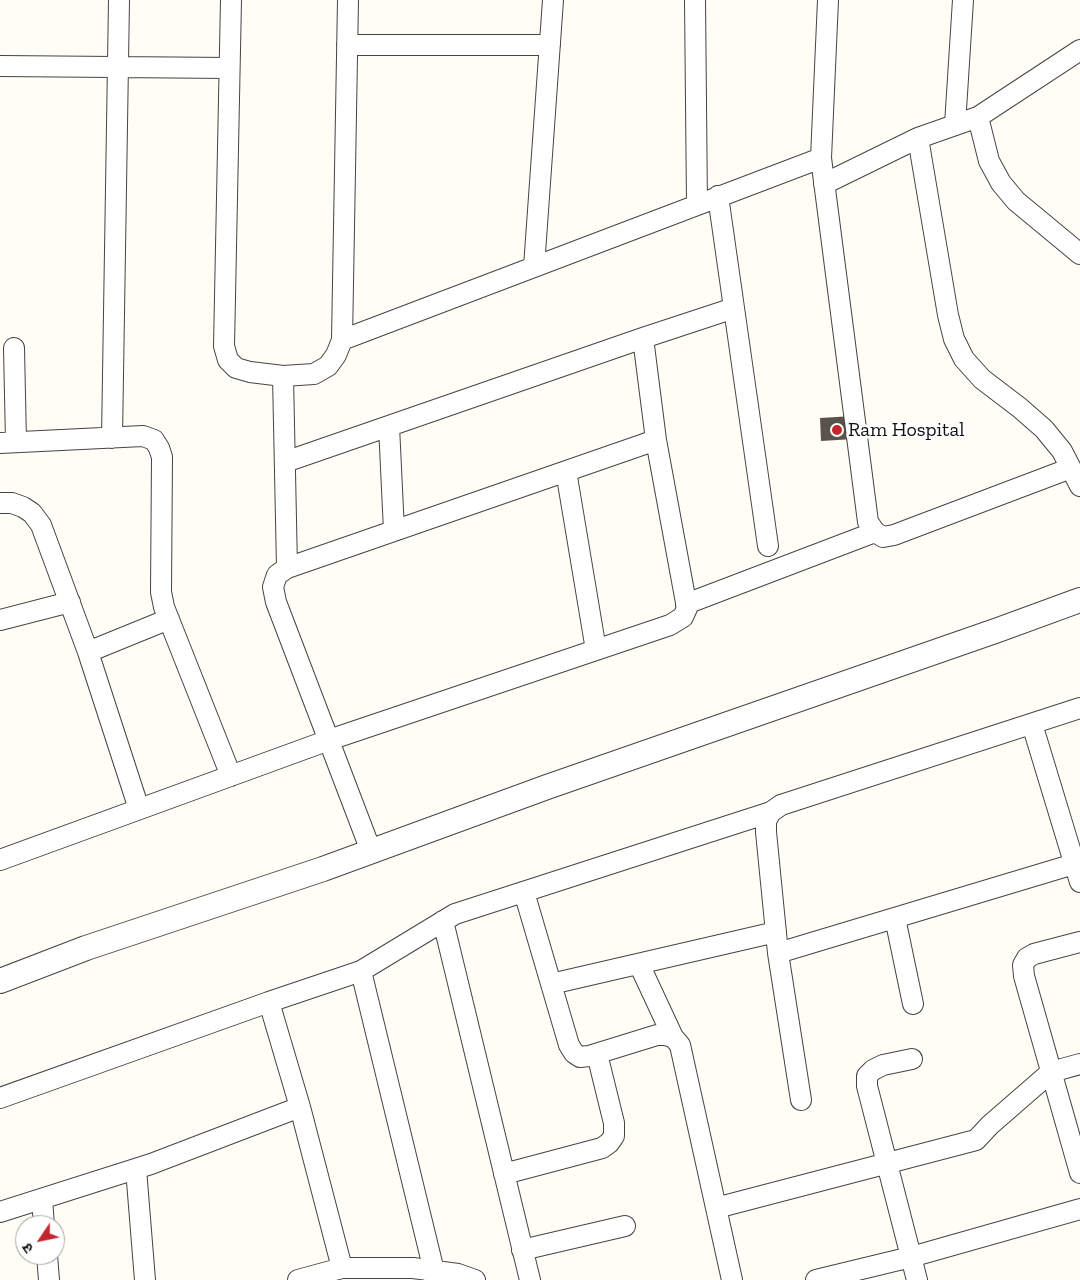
<!DOCTYPE html>
<html>
<head>
<meta charset="utf-8">
<style>
  body { margin:0 }
  #map { position:relative; width:1080px; height:1280px; overflow:hidden; background:#fffdf5; font-family:"Zilla Slab","Noto Sans Devanagari",serif }
  canvas { display:block }
  .north { position:absolute; left:15px; top:1215px; width:50px; height:50px; box-sizing:border-box; background:#fff; border:1px solid #a0a0a0; border-radius:50%; rotate:236deg; font-size:14px; font-weight:700; line-height:20px; text-align:center; color:#111 }
  .north::after { content:''; display:block; margin:auto; width:18px; height:22px; background:#c4262e; clip-path:polygon(50% 0,100% 100%,50% 72%,0 100%) }
</style>
</head>
<body>
<div id="map">
<canvas width="1080" height="1280"></canvas>
<div class="north">उ</div>
</div>
<script>
const c = document.querySelector('canvas').getContext('2d');
c.lineJoin = 'round';
function paint(path, color) {
  c.fillStyle = color;
  c.fill(path, 'evenodd');
}
function toPath(rows) {
  const path = new Path2D();
  for (const r of rows) {
    path.moveTo(r[0], r[1]);
    for (let i = 2; i < r.length; i += 2) path.lineTo(r[i], r[i + 1]);
  }
  return path;
}
function strokePath(path, color, width, dash) {
  c.strokeStyle = color;
  c.lineWidth = width;
  c.lineCap = dash ? 'butt' : 'round';
  c.setLineDash(dash || []);
  c.stroke(path);
}
function label(font, color, halo, rows, align = 'center') {
  c.font = font + ' "Zilla Slab",serif';
  c.lineWidth = 5;
  c.setLineDash([]);
  c.textBaseline = 'middle';
  c.strokeStyle = halo;
  c.fillStyle = color;
  for (const [text, x, y, turn = 0] of rows) {
    c.save();
    c.translate(x, y);
    c.rotate((+turn || 0) * Math.PI / 180);
    c.textAlign = isNaN(turn) ? turn : align;
    if (halo) c.strokeText(text, 0, 0);
    c.fillText(text, 0, 0);
    c.restore();
  }
}
paint(toPath([
  [853,416,854,439,821,441,820,418]
]), '#5a524d');
const minor = toPath([
  [231,0,224,346,228,360,236,368,250,372,283,376],
  [348,0,342,340,821,158,868,522,875,532,883,537,894,535,1071,468],
  [695,0,697,205],
  [347,45,550,45],
  [1080,50,978,117,918,138,948,315,954,339,964,359,982,379,1020,408,1044,429,1062,451,1080,486],
  [0,66,229,68],
  [978,117,989,161,1001,183,1016,201,1080,254],
  [955,125,963,0],
  [821,158,828,0],
  [824,184,918,138],
  [718,196,768,546],
  [534,267,553,0],
  [14,348,16,442],
  [112,438,119,0],
  [0,443,143,436,154,440,159,448,162,457,161,592,164,607,231,776],
  [285,462,389,426],
  [566,471,596,650],
  [0,503,12,503,23,507,32,513,41,525,88,652,139,809],
  [394,531,389,426,643,338,734,308],
  [287,568,283,376,314,374,328,366,336,355,342,340],
  [686,604,875,532],
  [0,620,70,602],
  [88,652,169,619],
  [1032,724,1080,882],
  [371,851,276,602,273,587,277,575,287,568,656,440,643,338],
  [0,860,329,740,670,625,683,617,687,608,656,440],
  [524,892,569,1045,574,1053,580,1057,589,1056,657,1035,665,1035,673,1037,680,1045,732,1280],
  [895,918,913,1004],
  [443,921,530,1280],
  [1080,942,1034,954,1027,958,1023,965,1024,976,1080,1173],
  [778,953,1074,864],
  [639,964,673,1037],
  [361,971,455,914,771,812],
  [551,984,776,932],
  [269,1002,361,971,434,1271,434,1280],
  [912,1059,883,1065,873,1070,867,1076,867,1086,917,1280],
  [0,1098,269,1002,300,1107,151,1164,0,1212],
  [801,1100,778,953,766,832,766,821,771,812,781,805,1080,708],
  [300,1107,342,1268],
  [136,1169,145,1280],
  [504,1174,602,1148,609,1143,614,1136,614,1123,597,1054],
  [42,1199,44,1225],
  [716,1208,976,1140,990,1125,1051,1072,1080,1064],
  [522,1250,625,1226],
  [47,1255,49,1280],
  [298,1280,342,1268,413,1268,458,1274,475,1280],
  [816,1280,911,1257,1080,1209]
]);
const tertiary = toPath([
  [0,981,86,948,323,869,547,787,998,630,1080,600]
]);
strokePath(minor, '#444', 22);
strokePath(tertiary, '#444', 26);
strokePath(minor, '#fff', 20);
strokePath(tertiary, '#fff', 24);
for (const [x, y, r, color] of [
  [837,430,6,"#c4262e"]
]) {
  const dot = new Path2D();
  dot.arc(x, y, r, 0, 2 * Math.PI);
  c.fillStyle = color;
  c.fill(dot);
  strokePath(dot, '#fff', 2);
}
label('20px', '#111', '#fff', [
  ["Ram Hospital",848,430]
], 'left');
</script>
</body>
</html>
